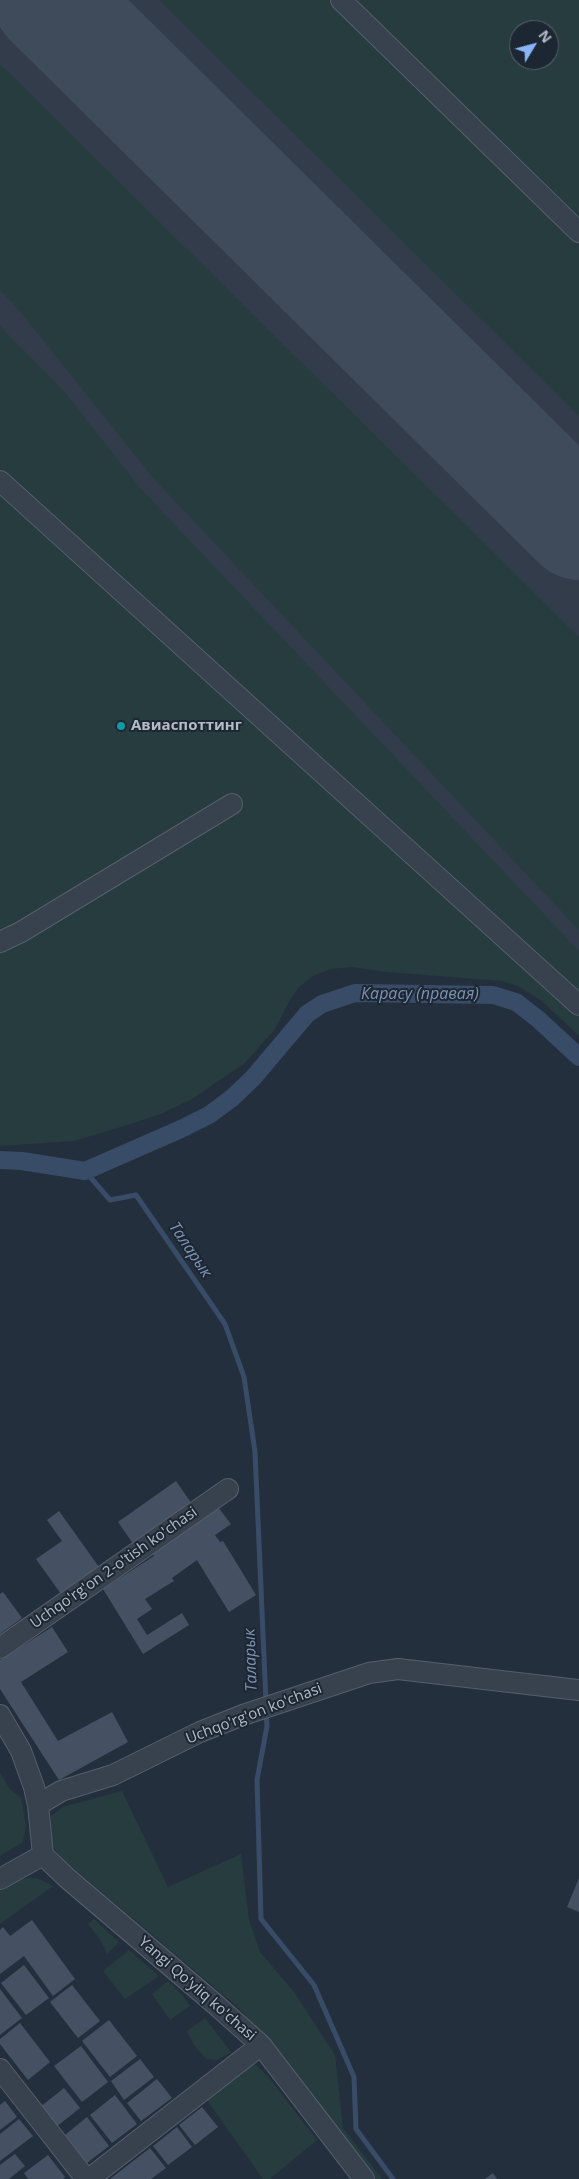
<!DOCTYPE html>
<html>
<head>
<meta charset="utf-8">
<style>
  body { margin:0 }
  #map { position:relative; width:579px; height:2179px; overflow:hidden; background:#242f3e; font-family:"Open Sans",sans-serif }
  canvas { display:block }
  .north { position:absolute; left:509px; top:20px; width:50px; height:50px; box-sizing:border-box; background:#1d2633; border:1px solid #59626f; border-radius:50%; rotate:53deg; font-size:14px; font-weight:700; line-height:20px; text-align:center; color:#b4bcc9 }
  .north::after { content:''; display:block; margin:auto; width:18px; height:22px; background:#8ab4f8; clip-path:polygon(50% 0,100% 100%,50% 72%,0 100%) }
</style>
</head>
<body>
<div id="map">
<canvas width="579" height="2179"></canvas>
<div class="north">N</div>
</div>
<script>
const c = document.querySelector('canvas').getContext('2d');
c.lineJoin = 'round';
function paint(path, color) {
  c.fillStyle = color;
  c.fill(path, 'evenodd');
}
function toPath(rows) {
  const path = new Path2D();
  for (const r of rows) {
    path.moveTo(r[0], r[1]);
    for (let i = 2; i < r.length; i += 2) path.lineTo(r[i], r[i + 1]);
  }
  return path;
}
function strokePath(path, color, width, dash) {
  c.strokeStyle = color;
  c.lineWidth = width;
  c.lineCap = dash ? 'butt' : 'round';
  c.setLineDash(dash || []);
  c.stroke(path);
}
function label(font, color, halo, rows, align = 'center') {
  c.font = font + ' "Open Sans",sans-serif';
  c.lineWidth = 4;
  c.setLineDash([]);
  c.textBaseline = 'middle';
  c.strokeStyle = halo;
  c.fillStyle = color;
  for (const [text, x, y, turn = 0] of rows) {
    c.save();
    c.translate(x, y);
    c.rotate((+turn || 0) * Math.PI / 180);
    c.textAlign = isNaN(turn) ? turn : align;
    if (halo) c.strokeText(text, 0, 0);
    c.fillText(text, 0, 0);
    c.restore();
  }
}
paint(toPath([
  [0,0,579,0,579,1016,0,493],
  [519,30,549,30,549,60,519,60]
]), '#323c4b');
paint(toPath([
  [159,0,579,0,579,416],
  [519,30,549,30,549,60,519,60],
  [0,64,579,637,579,930,154,479,19,310,0,291],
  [0,326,64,391,140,488,579,951,579,996,0,471],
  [0,493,563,1000,579,1016,579,1036,542,1001,518,986,502,981,387,972,352,967,331,969,313,976,299,987,290,1000,275,1029,245,1063,192,1099,163,1113,134,1123,74,1141,0,1146],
  [0,1773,10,1789,21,1798,26,1825,23,1842,0,1856],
  [122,1791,168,1887,241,1854,249,1920,260,1952,294,1992,335,2055,343,2128,382,2179,374,2179,288,2068,240,2009,66,1862,51,1845,51,1816,63,1807],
  [29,1878,39,1879,53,1886,0,1924,0,1890,14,1881],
  [94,1919,119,1942,107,1954,101,1941,88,1924],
  [129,1950,159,1976,125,1999,103,1971],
  [168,1981,183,1996,190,2006,170,2020,152,1994],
  [205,2018,231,2052,217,2060,206,2059,194,2045,187,2031],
  [251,2060,270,2079,317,2140,270,2179,263,2179,204,2096]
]), '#263c3f');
strokePath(toPath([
  [85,1171,110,1200,136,1195,225,1324,244,1377,255,1452,266,1702],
  [266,1713,267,1726,257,1780,261,1919,314,1985,354,2077,356,2129,393,2179]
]), '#394c67', 5);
strokePath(toPath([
  [0,1160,22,1161,85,1171,181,1129,209,1115,232,1098,253,1078,307,1014,322,1004,355,993,493,995,516,1002,538,1019,579,1057]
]), '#394c67', 18);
strokePath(toPath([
  [49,0,579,524]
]), '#3f4a5a', 112);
paint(toPath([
  [176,1481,192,1504,134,1545,118,1522],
  [218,1507,231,1524,215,1535,220,1542,223,1541,256,1595,229,1612,197,1560,172,1578,174,1581,145,1599,152,1609,137,1619,147,1635,182,1613,189,1625,143,1654,103,1589,154,1556,153,1554],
  [59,1511,99,1567,61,1594,36,1559,62,1541,47,1520],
  [3,1592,22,1618,0,1634,0,1594],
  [52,1627,68,1652,21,1682,58,1741,112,1712,128,1742,59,1780,0,1689,0,1660],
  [579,1878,579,1912,567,1907],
  [32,1920,75,1979,53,1996,24,1956,0,1974,0,1930,3,1927,10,1936],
  [24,1965,49,1998,26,2015,1,1983],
  [72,1985,100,2021,78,2038,50,2002],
  [0,1989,22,2018,0,2035],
  [109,2020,137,2056,110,2077,82,2041],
  [20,2023,50,2062,28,2080,0,2044,0,2039],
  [81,2046,108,2082,82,2102,54,2066],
  [140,2059,154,2077,124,2100,111,2081],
  [157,2079,172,2098,141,2121,127,2103],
  [64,2088,80,2108,56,2127,40,2107],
  [115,2095,137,2124,112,2143,90,2115],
  [5,2101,17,2117,0,2130,0,2105],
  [202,2107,218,2127,195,2145,179,2125],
  [87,2117,109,2146,87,2163,65,2135],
  [19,2119,33,2136,0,2161,0,2134],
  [177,2127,192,2147,168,2165,153,2146],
  [150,2148,166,2168,151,2179,110,2179],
  [15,2154,25,2166,9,2179,0,2179,0,2165],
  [48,2155,65,2177,63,2179,28,2179,24,2173],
  [493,2173,497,2179,485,2179]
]), '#455162');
const minor = toPath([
  [341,0,579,232],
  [0,481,579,1005],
  [0,942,21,932,232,804],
  [0,1648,228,1489],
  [0,1715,21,1751,34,1787,38,1805,43,1855,67,1878,215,2004,261,2045,364,2179],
  [38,1805,61,1791,113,1775,200,1732,243,1715,369,1673,398,1669,579,1690],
  [0,1879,43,1855],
  [0,2069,86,2179],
  [89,2179,261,2045]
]);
strokePath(minor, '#565f6c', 22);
strokePath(minor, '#38414e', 20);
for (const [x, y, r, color] of [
  [121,726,5,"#0f9aa8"]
]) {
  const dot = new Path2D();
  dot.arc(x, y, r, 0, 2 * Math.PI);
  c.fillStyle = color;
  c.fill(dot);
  strokePath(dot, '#1d2633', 2);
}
label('bold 15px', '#b4bcc9', '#1d2633', [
  ["Авиаспоттинг",131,726]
], 'left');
label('15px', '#b4bcc9', '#1d2633', [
  ["Uchqo'rg'on 2-o'tish ko'chasi",114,1568,-35],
  ["Uchqo'rg'on ko'chasi",254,1714,-21],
  ["Yangi Qo'yliq ko'chasi",197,1989,41]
]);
label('italic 16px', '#7c92b1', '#1d2633', [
  ["Карасу (правая)",420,994],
  ["Таларык",190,1250,56],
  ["Таларык",251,1660,-92]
]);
</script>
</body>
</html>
